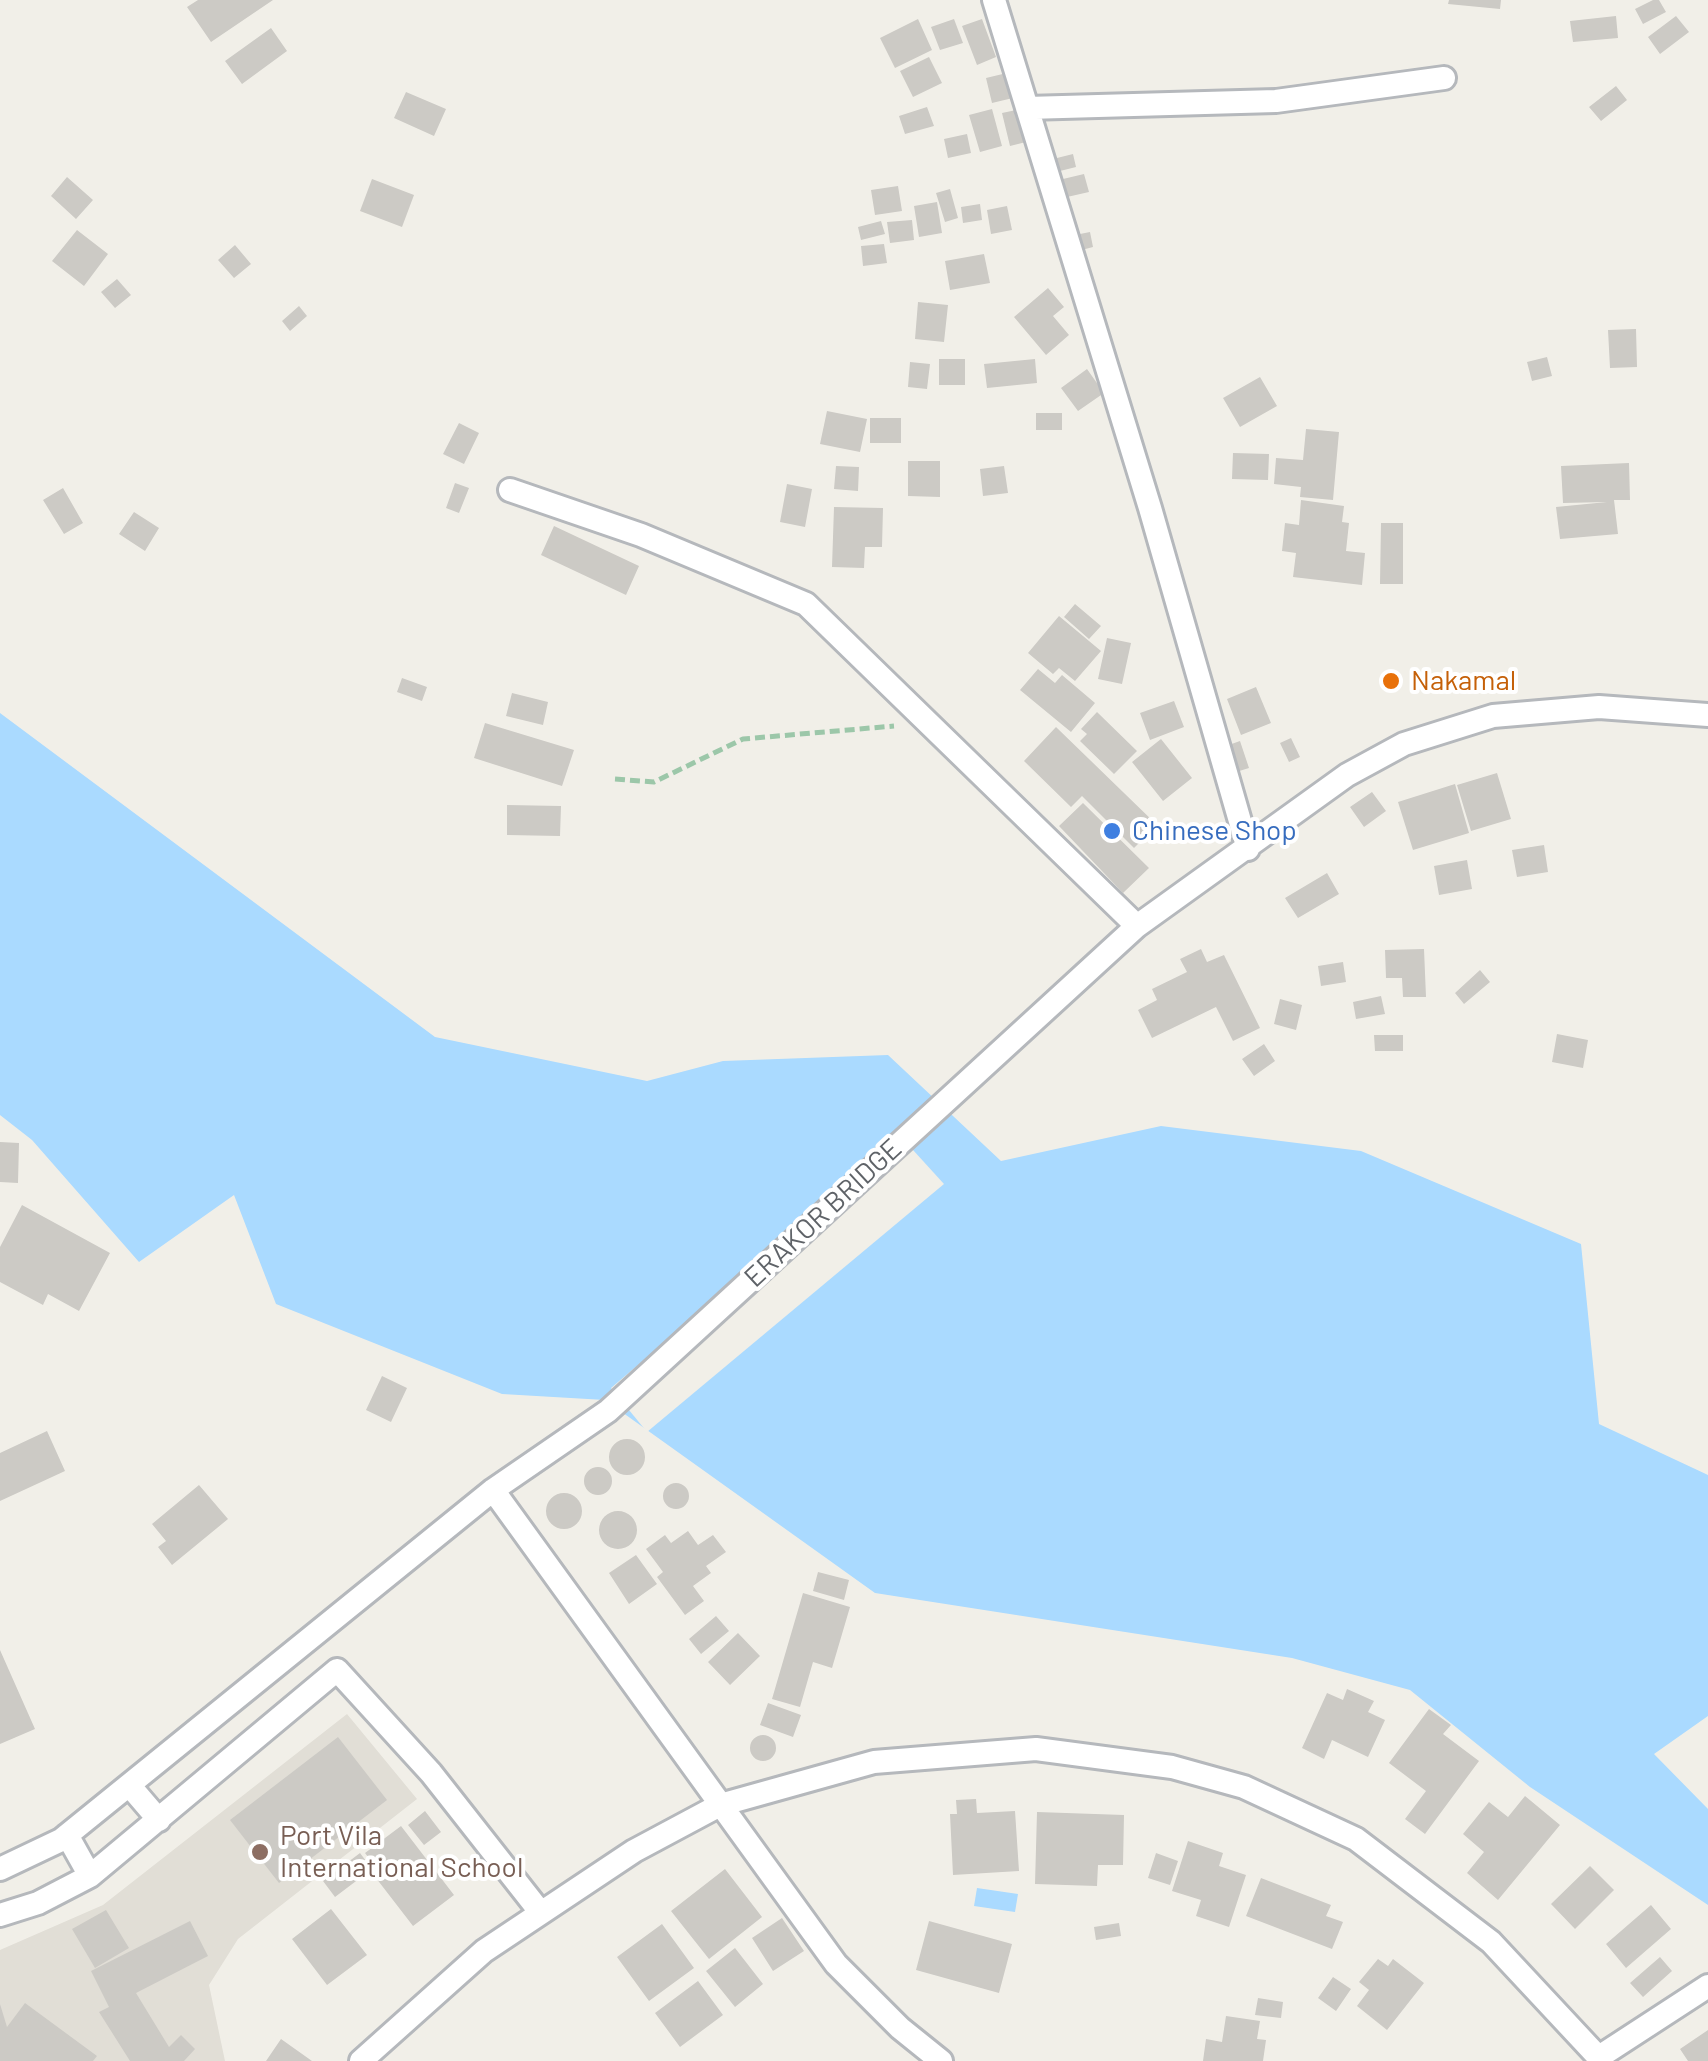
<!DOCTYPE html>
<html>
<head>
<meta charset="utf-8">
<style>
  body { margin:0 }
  canvas { display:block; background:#f1efe8 }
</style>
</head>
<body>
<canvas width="1708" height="2061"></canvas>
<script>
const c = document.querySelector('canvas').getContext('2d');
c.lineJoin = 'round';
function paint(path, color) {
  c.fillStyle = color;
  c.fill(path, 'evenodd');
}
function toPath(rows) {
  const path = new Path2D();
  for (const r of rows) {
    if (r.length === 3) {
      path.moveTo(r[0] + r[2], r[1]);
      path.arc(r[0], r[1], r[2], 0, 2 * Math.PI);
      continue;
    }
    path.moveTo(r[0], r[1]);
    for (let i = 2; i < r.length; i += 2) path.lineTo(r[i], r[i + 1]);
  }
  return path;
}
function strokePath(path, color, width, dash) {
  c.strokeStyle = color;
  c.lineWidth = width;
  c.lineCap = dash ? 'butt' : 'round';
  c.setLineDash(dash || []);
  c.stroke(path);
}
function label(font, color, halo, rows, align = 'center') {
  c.font = font + ' Barlow,sans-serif';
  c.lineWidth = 8;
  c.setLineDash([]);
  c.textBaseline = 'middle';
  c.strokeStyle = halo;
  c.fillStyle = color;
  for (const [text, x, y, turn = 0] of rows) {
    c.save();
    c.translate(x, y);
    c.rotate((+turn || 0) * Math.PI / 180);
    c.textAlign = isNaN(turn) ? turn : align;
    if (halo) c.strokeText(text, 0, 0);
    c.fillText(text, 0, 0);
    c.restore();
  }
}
paint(toPath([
  [347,1714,417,1799,238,1939,209,1985,225,2061,0,2061,0,1950,103,1905]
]), '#e1ded6');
paint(toPath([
  [0,713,435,1037,647,1081,723,1061,888,1055,1001,1161,1161,1126,1361,1151,1581,1244,1599,1424,1708,1475,1708,1716,1654,1754,1708,1809,1708,1905,1530,1787,1410,1690,1292,1658,875,1593,605,1400,502,1394,276,1304,234,1195,139,1262,32,1140,0,1115],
  [977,1888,1018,1894,1015,1912,974,1906]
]), '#aadaff');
paint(toPath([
  [903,1139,944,1184,647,1432,611,1388]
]), '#f1efe8');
paint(toPath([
  [198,0,273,0,211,42,187,7],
  [1449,0,1501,0,1500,9,1448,4],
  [1653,0,1659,0,1666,12,1643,24,1635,9],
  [1616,16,1618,38,1573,42,1570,21],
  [1676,16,1689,32,1660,54,1648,37],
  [918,19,932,50,895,68,880,38],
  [954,19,963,43,940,50,931,27],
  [982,19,996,57,977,65,962,26],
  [271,28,287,51,242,84,225,61],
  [929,57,942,83,913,97,900,71],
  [1011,72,1017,97,992,103,986,78],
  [1616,86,1627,100,1601,121,1589,107],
  [406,92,446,109,434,136,394,118],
  [927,107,934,126,905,134,899,116],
  [992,109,1002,146,980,152,969,115],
  [1021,109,1030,141,1010,146,1002,113],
  [967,134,971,153,948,158,944,139],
  [1073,154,1076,167,1052,173,1049,160],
  [1084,174,1089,192,1067,197,1063,179],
  [67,177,93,200,76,219,51,196],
  [372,179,414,195,402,227,360,211],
  [898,186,902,211,875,215,871,190],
  [950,189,958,218,945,222,936,193],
  [937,202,942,233,919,237,914,206],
  [980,204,982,220,963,223,961,207],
  [1007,206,1012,230,991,234,987,210],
  [912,220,914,240,890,243,887,222],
  [881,221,885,234,861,240,858,227],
  [77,230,108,254,84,286,52,261],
  [1090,232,1093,247,1074,252,1070,236],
  [884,244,887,263,863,266,861,246],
  [235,245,251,264,234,278,218,260],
  [984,254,990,283,950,290,945,261],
  [117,279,131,295,115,308,101,292],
  [1048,288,1064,307,1053,316,1069,335,1046,355,1014,317],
  [918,302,948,305,944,342,915,339],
  [299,306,307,316,290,331,282,321],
  [1636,329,1637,367,1610,368,1608,330],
  [1547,357,1552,376,1532,381,1527,362],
  [939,359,965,359,965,385,939,385],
  [1035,359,1037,383,987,388,984,364],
  [910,362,930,364,927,389,908,387],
  [1087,369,1104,393,1078,411,1061,388],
  [1260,377,1277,406,1240,427,1223,398],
  [827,411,867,419,860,452,820,444],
  [1036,413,1062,413,1062,430,1036,430],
  [870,418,901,418,901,443,870,443],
  [459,423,479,433,464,464,443,454],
  [1306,429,1339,432,1333,500,1300,497,1301,487,1274,484,1276,458,1303,460],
  [1233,453,1269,454,1268,480,1232,479],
  [908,461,940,461,940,497,908,496],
  [1629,463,1630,500,1614,500,1618,534,1560,539,1556,507,1607,502,1563,503,1561,466],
  [836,466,859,467,858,491,834,489],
  [1004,466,1008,493,983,496,980,469],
  [455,483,469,488,459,513,446,508],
  [787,484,812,489,805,527,780,522],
  [63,488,83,523,64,534,43,500],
  [1301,500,1344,506,1342,522,1349,523,1346,551,1365,553,1362,585,1293,577,1296,553,1282,551,1285,523,1299,525],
  [834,507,883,508,882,547,865,547,864,568,832,567],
  [134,512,159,528,145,551,119,534],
  [1381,523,1403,523,1403,584,1380,584],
  [554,526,639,566,626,595,541,555],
  [1075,604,1101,626,1089,639,1064,617],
  [1059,616,1101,651,1075,681,1059,668,1053,674,1028,653],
  [1107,638,1131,643,1122,684,1098,679],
  [1038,669,1055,683,1062,675,1095,703,1071,732,1020,690],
  [402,678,427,687,422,701,397,692],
  [1256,687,1271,723,1241,735,1227,699],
  [512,693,548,702,543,725,506,716],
  [1174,701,1184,727,1150,740,1140,713],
  [1097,712,1137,751,1114,774,1080,741,1087,734,1081,729],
  [485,723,574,750,562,786,474,758],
  [1056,727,1157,825,1134,848,1082,796,1071,807,1024,761],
  [1291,738,1300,757,1289,762,1280,743],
  [1161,739,1192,778,1163,801,1132,762],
  [1240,741,1249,768,1236,772,1226,746],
  [1497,773,1511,819,1471,831,1457,785],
  [1455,784,1469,833,1413,850,1398,802],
  [1372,792,1386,811,1364,827,1350,807],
  [1083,803,1149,868,1123,893,1059,826],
  [507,805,561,806,560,836,507,835],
  [1544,845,1548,872,1517,877,1512,850],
  [1467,860,1472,889,1439,895,1434,866],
  [1327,873,1339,894,1298,918,1285,898],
  [1201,949,1207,962,1224,955,1260,1028,1233,1041,1216,1007,1152,1038,1138,1010,1157,1000,1152,989,1187,972,1180,959],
  [1424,949,1426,997,1403,997,1402,978,1386,978,1385,950],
  [1343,962,1346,982,1321,986,1318,966],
  [1480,970,1490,982,1464,1004,1455,993],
  [1381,996,1385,1014,1356,1019,1353,1002],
  [1280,999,1302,1005,1296,1030,1274,1024],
  [1557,1034,1588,1040,1583,1068,1552,1062],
  [1374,1035,1403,1035,1403,1051,1375,1051],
  [1264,1044,1275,1061,1254,1076,1242,1059],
  [0,1142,19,1143,18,1183,0,1182],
  [22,1205,110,1253,79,1311,48,1294,43,1305,0,1282,0,1247],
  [382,1376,407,1388,391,1422,366,1410],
  [47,1431,65,1471,0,1501,0,1453],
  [627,1457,18],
  [598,1481,14],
  [676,1496,13],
  [199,1485,228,1519,172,1565,158,1547,166,1541,152,1524],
  [564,1511,18],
  [618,1530,19],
  [688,1531,698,1545,713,1535,726,1552,706,1566,711,1573,693,1586,704,1601,685,1615,657,1577,663,1572,646,1549,665,1535,671,1543],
  [636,1555,657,1584,629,1604,609,1573],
  [818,1572,849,1580,844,1600,813,1591],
  [803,1593,850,1607,832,1668,813,1662,800,1707,772,1699],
  [716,1616,729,1631,701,1654,689,1639],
  [738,1633,760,1656,730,1685,708,1662],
  [0,1650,35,1729,0,1744],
  [1347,1689,1374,1701,1368,1712,1385,1720,1368,1757,1332,1740,1324,1759,1302,1748,1327,1693,1343,1700],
  [768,1703,801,1715,793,1737,760,1725],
  [1429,1709,1451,1725,1443,1734,1479,1761,1425,1834,1405,1819,1426,1791,1389,1763],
  [763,1748,13],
  [338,1737,387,1800,279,1883,230,1820],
  [1525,1796,1560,1825,1498,1900,1467,1873,1484,1852,1463,1834,1489,1802,1508,1817],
  [976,1799,977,1813,1015,1811,1019,1871,953,1875,950,1814,957,1814,956,1800],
  [425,1811,441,1832,424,1845,408,1825],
  [1037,1812,1124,1815,1123,1865,1098,1865,1097,1886,1035,1884],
  [401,1826,454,1895,413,1926,376,1878,381,1874,365,1853],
  [1188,1841,1223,1853,1219,1866,1246,1875,1229,1927,1196,1916,1201,1900,1172,1891],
  [360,1853,372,1869,335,1897,323,1881],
  [1156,1853,1178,1861,1170,1885,1148,1878],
  [1590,1866,1614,1890,1575,1929,1551,1904],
  [725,1869,762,1917,709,1959,671,1911],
  [1261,1878,1331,1905,1326,1916,1343,1922,1332,1949,1246,1916],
  [1651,1905,1671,1929,1626,1968,1606,1944],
  [331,1909,367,1955,327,1985,292,1939],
  [106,1910,129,1948,95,1968,72,1929],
  [782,1918,804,1951,773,1971,752,1938],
  [190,1921,208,1956,136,1993,169,2047,181,2035,195,2049,184,2061,130,2061,99,2012,109,2007,91,1971],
  [929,1921,1012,1944,999,1993,916,1970],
  [1119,1923,1121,1936,1096,1940,1094,1927],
  [662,1924,694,1968,649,2001,617,1957],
  [735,1948,763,1984,735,2007,706,1971],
  [1660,1957,1672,1971,1643,1997,1630,1983],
  [1378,1959,1388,1966,1393,1959,1424,1983,1387,2030,1357,2006,1369,1990,1359,1982],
  [1333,1977,1351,1989,1336,2011,1318,1998],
  [698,1981,723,2015,680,2047,655,2013],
  [1258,1998,1283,2002,1281,2018,1255,2015],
  [25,2003,97,2056,93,2061,0,2061,0,2004,7,2027],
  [1226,2016,1260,2021,1257,2039,1266,2040,1263,2061,1203,2061,1206,2039,1222,2042],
  [1708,2030,1708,2061,1688,2061,1680,2049],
  [281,2039,312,2061,266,2061]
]), '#cccac5');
const street = toPath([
  [994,0,1150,508,1248,849],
  [1027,108,1276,101,1444,78],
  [510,490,641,535,806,604,1137,926],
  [493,1490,836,1964,900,2028,941,2061],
  [129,1785,159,1820],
  [67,1835,90,1876],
  [0,1869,61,1840,493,1490,608,1411,1137,926,1347,775,1404,744,1493,716,1599,707,1708,715],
  [0,1915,38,1903,90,1876,337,1670,431,1773,541,1913],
  [1599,2057,1708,1986],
  [361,2061,484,1951,634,1851,720,1805,874,1762,1036,1749,1172,1767,1244,1787,1356,1839,1491,1942,1602,2061]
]);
strokePath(street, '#b5b8bc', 28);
strokePath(toPath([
  [615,779,654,782,743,739,894,726]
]), '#9cc7a9', 5, [10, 5]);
strokePath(street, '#fff', 22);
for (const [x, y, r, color] of [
  [1391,681,10,"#e8710a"],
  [1112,831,10,"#3f7fe0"],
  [260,1852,10,"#8d6e63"]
]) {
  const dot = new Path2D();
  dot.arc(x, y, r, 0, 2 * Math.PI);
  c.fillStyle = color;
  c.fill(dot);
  strokePath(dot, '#fff', 4);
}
label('28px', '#c56008', '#fff', [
  ["Nakamal",1411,681]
], 'left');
label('28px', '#366cbe', '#fff', [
  ["Chinese Shop",1132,831]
], 'left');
label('28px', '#5f6368', '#fff', [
  ["ERAKOR BRIDGE",823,1213,-43]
]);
label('28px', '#785e54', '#fff', [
  ["Port Vila",280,1836],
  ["International School",280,1868]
], 'left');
</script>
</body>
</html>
